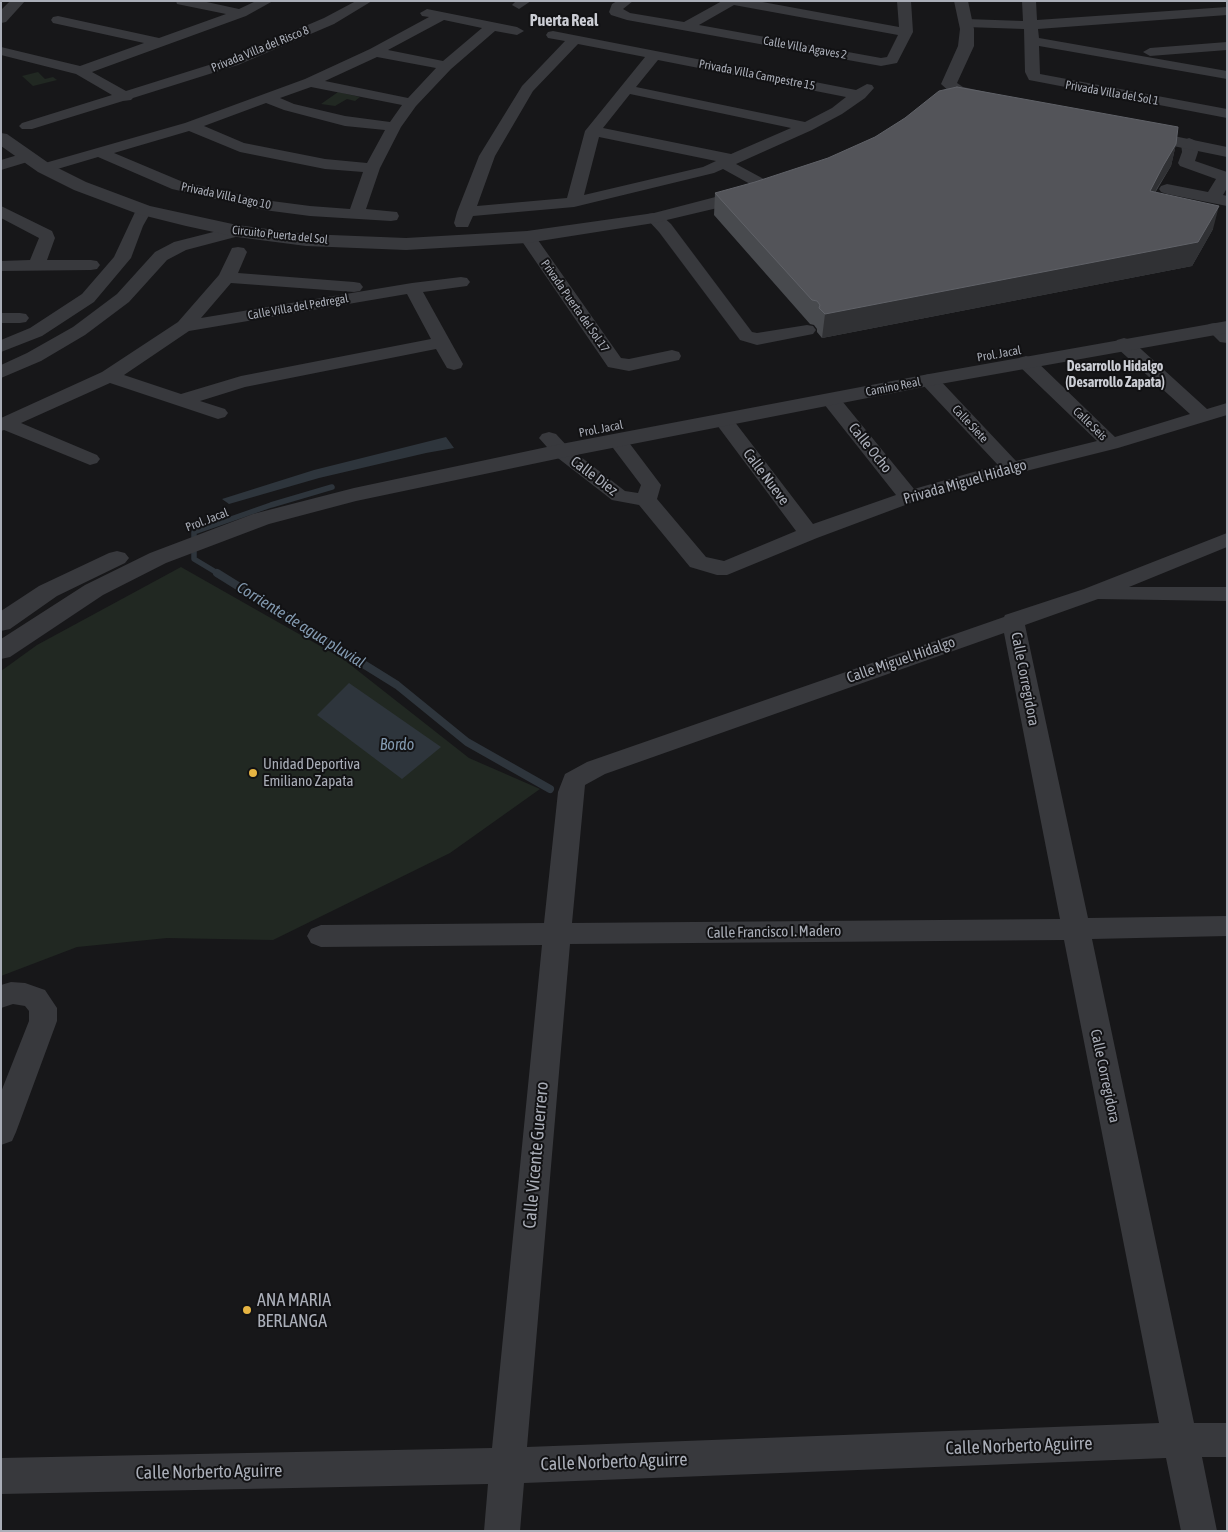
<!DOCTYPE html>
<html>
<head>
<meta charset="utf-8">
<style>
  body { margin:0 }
  #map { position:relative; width:1228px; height:1532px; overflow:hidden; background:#171719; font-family:"Asap Condensed",sans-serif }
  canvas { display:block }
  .frame { position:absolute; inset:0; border:2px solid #aaaeb8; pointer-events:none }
</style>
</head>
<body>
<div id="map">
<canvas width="1228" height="1532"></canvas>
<div class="frame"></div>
</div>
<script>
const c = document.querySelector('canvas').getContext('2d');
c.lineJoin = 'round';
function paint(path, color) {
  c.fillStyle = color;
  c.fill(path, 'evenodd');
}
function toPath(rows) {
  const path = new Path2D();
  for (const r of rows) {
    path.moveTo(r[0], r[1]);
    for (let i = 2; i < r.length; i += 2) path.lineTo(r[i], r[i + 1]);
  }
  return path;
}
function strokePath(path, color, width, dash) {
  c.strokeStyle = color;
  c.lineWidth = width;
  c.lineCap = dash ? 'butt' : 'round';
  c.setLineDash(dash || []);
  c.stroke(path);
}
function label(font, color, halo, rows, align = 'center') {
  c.font = font + ' "Asap Condensed",sans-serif';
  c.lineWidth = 4;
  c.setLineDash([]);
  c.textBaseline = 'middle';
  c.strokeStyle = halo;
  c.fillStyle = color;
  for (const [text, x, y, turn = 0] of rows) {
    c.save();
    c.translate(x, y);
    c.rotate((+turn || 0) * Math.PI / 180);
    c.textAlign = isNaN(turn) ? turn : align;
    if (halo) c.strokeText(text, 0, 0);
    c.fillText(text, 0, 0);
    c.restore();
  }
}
paint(toPath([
  [38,72,45,79,53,77,57,80,33,86,22,76],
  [338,92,360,97,355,101,347,99,335,106,321,104],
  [181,567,343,659,469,758,540,789,450,853,273,940,167,938,77,947,1,976,1,671,37,645]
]), '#212822');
paint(toPath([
  [446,437,454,448,426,453,319,478,229,504,222,499,314,470],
  [349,683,441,747,402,779,317,715]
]), '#2e353c');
strokePath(toPath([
  [219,574,194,559,194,532,271,505,332,487]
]), '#2e353c', 5.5);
strokePath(toPath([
  [217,573,397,685,467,742,550,789]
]), '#2e353c', 8);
paint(toPath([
  [176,1,202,1,239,9,256,1,273,1,246,16,92,72,126,91,228,59,324,18,356,1,372,1,334,24,238,65,133,98,131,100,123,101,32,129,22,129,19,126,22,123,112,95,76,74,1,55,1,47,80,66,144,43,53,23,51,20,53,17,58,16,159,38,226,14,177,4,176,1],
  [516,1,531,1,519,9,512,5,516,1],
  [617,1,633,1,623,9,630,13,684,22,722,1,757,1,899,27,897,1,911,1,913,32,897,63,881,66,627,20,611,15,609,12,612,4,617,1],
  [734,5,898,35,887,57,881,58,699,25,734,5],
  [1022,1,1036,1,1037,20,1227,7,1227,15,1038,29,1039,38,1227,71,1227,79,1039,46,1040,74,1227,109,1227,118,1029,80,1025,72,1024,29,966,27,959,23,966,19,1023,21,1022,1],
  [427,9,517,27,524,31,517,35,495,31,451,69,416,106,401,127,380,168,366,209,397,212,399,216,397,220,391,221,310,216,264,210,172,189,98,157,44,173,38,171,36,168,38,165,185,123,305,79,370,49,429,17,422,16,420,13,427,9],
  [444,20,482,28,443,61,388,50,444,20],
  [377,57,436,68,408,98,325,81,377,57],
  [311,87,402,105,390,122,345,116,294,104,280,98,311,87],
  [266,103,284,110,345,126,385,130,367,163,325,159,244,143,204,126,266,103],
  [189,131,240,152,325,169,363,172,350,209,310,206,264,200,183,182,114,153,189,131],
  [553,31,856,90,867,84,872,85,874,88,865,98,842,114,812,130,736,164,773,184,775,187,773,190,761,190,723,169,714,173,574,207,473,216,468,227,456,227,454,223,457,212,479,156,522,86,565,41,548,38,546,35,548,32,553,31],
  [578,44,645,57,585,131,567,198,477,206,495,156,533,91,578,44],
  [658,60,846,97,832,108,805,122,636,87,658,60],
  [630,94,791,128,731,154,603,128,630,94],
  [599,137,716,161,703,167,584,195,599,137],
  [1227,42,1227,50,1150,56,1143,52,1150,48,1227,42],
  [1189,138,1194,140,1197,143,1198,152,1195,161,1227,172,1227,188,1223,195,1227,196,1227,206,1167,194,1161,192,1159,189,1161,186,1167,184,1208,192,1216,179,1180,166,1178,163,1182,152,1181,143,1184,140,1189,138],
  [28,152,34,154,36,157,34,160,1,170,1,160,28,152],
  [144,205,150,207,152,210,143,226,131,258,94,302,42,336,1,352,1,340,30,328,82,294,114,257,136,210,138,207,144,205],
  [1,206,52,231,55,238,47,260,91,260,97,261,100,265,97,269,91,270,1,271,1,261,30,260,39,238,1,218,1,206],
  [654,213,660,214,671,224,752,332,757,333,807,325,813,326,816,330,813,334,757,345,740,340,659,232,646,218,648,214,654,213],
  [237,226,243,227,245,231,243,235,186,250,167,260,129,302,85,335,41,361,1,378,1,365,27,353,73,327,117,294,155,252,174,242,237,226],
  [527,232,533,233,621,358,629,359,672,350,679,352,681,356,679,360,629,371,608,367,519,237,521,233,527,232],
  [238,247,244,248,247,252,238,273,354,282,360,283,363,287,360,291,354,292,231,283,201,318,412,283,461,277,467,278,470,282,467,286,423,292,463,364,461,368,454,370,447,368,436,349,245,387,200,401,225,409,228,413,225,417,218,419,110,383,21,423,97,455,100,459,97,463,90,465,4,430,1,431,1,418,102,372,178,322,219,275,232,248,238,247],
  [407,294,431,339,241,376,181,394,124,375,189,331,407,294],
  [1,313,20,313,26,314,29,318,26,322,20,323,1,323,1,313],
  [1215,323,1227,329,1227,343,1220,342,1206,328,1209,324,1215,323],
  [1124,338,1131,340,1207,409,1227,403,1227,415,1118,448,1018,473,916,501,817,538,727,575,717,575,690,567,639,505,612,500,554,455,539,438,542,434,549,432,556,434,568,447,625,491,638,493,641,485,607,440,610,436,617,434,624,436,661,485,657,499,706,557,724,561,796,531,717,425,714,421,717,417,724,415,731,417,813,524,896,495,824,404,821,400,824,396,831,394,838,396,914,489,998,465,922,384,919,380,922,376,929,374,936,376,1016,461,1097,441,1019,366,1017,362,1019,358,1026,356,1033,358,1115,437,1190,414,1117,348,1115,344,1117,340,1124,338],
  [1227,533,1227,547,1129,587,1227,587,1227,601,1098,599,1025,625,1088,918,1227,916,1227,936,1092,939,1194,1423,1227,1423,1227,1457,1202,1457,1217,1531,1181,1531,1166,1458,524,1483,520,1531,484,1531,488,1484,1,1494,1,1458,492,1448,542,945,321,947,311,943,307,936,311,929,321,925,544,923,558,792,565,774,587,762,1004,617,1005,615,1084,589,1227,533],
  [1004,633,1060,919,572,923,585,785,605,774,1004,633],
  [1064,940,1159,1423,527,1447,570,944,1064,940],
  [11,982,25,983,45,990,57,1008,57,1021,16,1132,12,1141,1,1145,1,1092,29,1021,29,1011,25,1006,13,1004,1,1008,1,985,11,982]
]), '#38393d');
paint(toPath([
  [10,1,25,1,6,22,1,23,1,10,10,1],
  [954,1,968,1,974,29,974,46,957,83,963,87,995,94,997,97,995,100,989,102,952,94,941,84,958,46,960,29,954,1],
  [1140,129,1227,147,1227,157,1134,138,1132,134,1134,130,1140,129],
  [1,133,7,134,50,164,86,182,150,206,237,225,306,234,406,238,527,231,654,213,750,188,756,189,759,193,756,197,747,201,654,223,527,243,406,250,306,246,237,237,186,226,138,214,74,190,38,172,1,146,1,133],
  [1227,321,1227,333,929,386,561,458,356,501,269,524,166,563,103,595,10,657,1,659,1,639,85,585,150,553,253,514,354,488,561,444,929,374,1227,321],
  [117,551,125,553,129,558,125,563,57,596,10,629,1,631,1,611,39,586,109,553,117,551]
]), '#38393d');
paint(toPath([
  [1176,144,1171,166,1155,193,1213,229,1192,266,822,338,817,332,817,329,814,325,810,324,714,215,715,193]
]), '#484a4e');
paint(toPath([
  [1176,144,1171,166,1157,188,1145,214,1150,191,1163,166],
  [1219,206,1213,229,1192,266,822,338,825,314]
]), '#303134');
const building = toPath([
  [957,87,1178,127,1176,144,1163,166,1150,191,1219,206,1198,242,825,314,819,308,820,305,817,301,812,300,715,193,755,182,828,158,875,137,905,118,939,91,957,87]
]);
paint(building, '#535459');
strokePath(building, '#606268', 1);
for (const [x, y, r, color] of [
  [253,773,5,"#e6b442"],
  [247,1310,5,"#e6b442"]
]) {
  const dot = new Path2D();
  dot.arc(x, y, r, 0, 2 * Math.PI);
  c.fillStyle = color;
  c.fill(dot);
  strokePath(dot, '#121214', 2);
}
label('12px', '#aaaeb8', '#121214', [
  ["Calle Villa Agaves 2",805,48,10],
  ["Privada Villa del Risco 8",260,49,-22],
  ["Privada Villa Campestre 15",757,75,11],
  ["Privada Villa del Sol 1",1112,93,10],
  ["Privada Villa Lago 10",226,196,12],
  ["Circuito Puerta del Sol",280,235,6],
  ["Privada Puerta del Sol 17",575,306,55],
  ["Calle Villa del Pedregal",298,307,-10],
  ["Prol. Jacal",999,354,-10],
  ["Camino Real",893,387,-11],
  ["Calle Siete",970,424,47],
  ["Calle Seis",1090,424,44],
  ["Prol. Jacal",601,429,-11],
  ["Prol. Jacal",207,520,-21]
]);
label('bold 14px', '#cbcdd4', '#121214', [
  ["Desarrollo Hidalgo",1115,367],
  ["(Desarrollo Zapata)",1115,383]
]);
label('15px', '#aaaeb8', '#121214', [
  ["Calle Ocho",870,448,51],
  ["Calle Diez",594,476,37],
  ["Calle Nueve",766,477,53],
  ["Privada Miguel Hidalgo",965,482,-16],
  ["Calle Miguel Hidalgo",901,660,-19],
  ["Calle Corregidora",1025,679,79],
  ["Calle Francisco I. Madero",774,932,-1],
  ["Calle Corregidora",1105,1076,78]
]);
label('15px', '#aaaeb8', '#121214', [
  ["Unidad Deportiva",263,764],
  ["Emiliano Zapata",263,781]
], 'left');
label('bold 16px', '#cbcdd4', '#121214', [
  ["Puerta Real",564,21]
]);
label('italic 16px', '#839ab0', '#121214', [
  ["Corriente de agua pluvial",301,625,32],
  ["Bordo",397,745]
]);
label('18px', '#aaaeb8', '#121214', [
  ["Calle Vicente Guerrero",536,1155,-85],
  ["Calle Norberto Aguirre",1019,1446,-2],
  ["Calle Norberto Aguirre",614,1462,-2],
  ["Calle Norberto Aguirre",209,1472,-1]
]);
label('18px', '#aaaeb8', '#121214', [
  ["ANA MARIA",257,1300],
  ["BERLANGA",257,1321]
], 'left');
</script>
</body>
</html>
